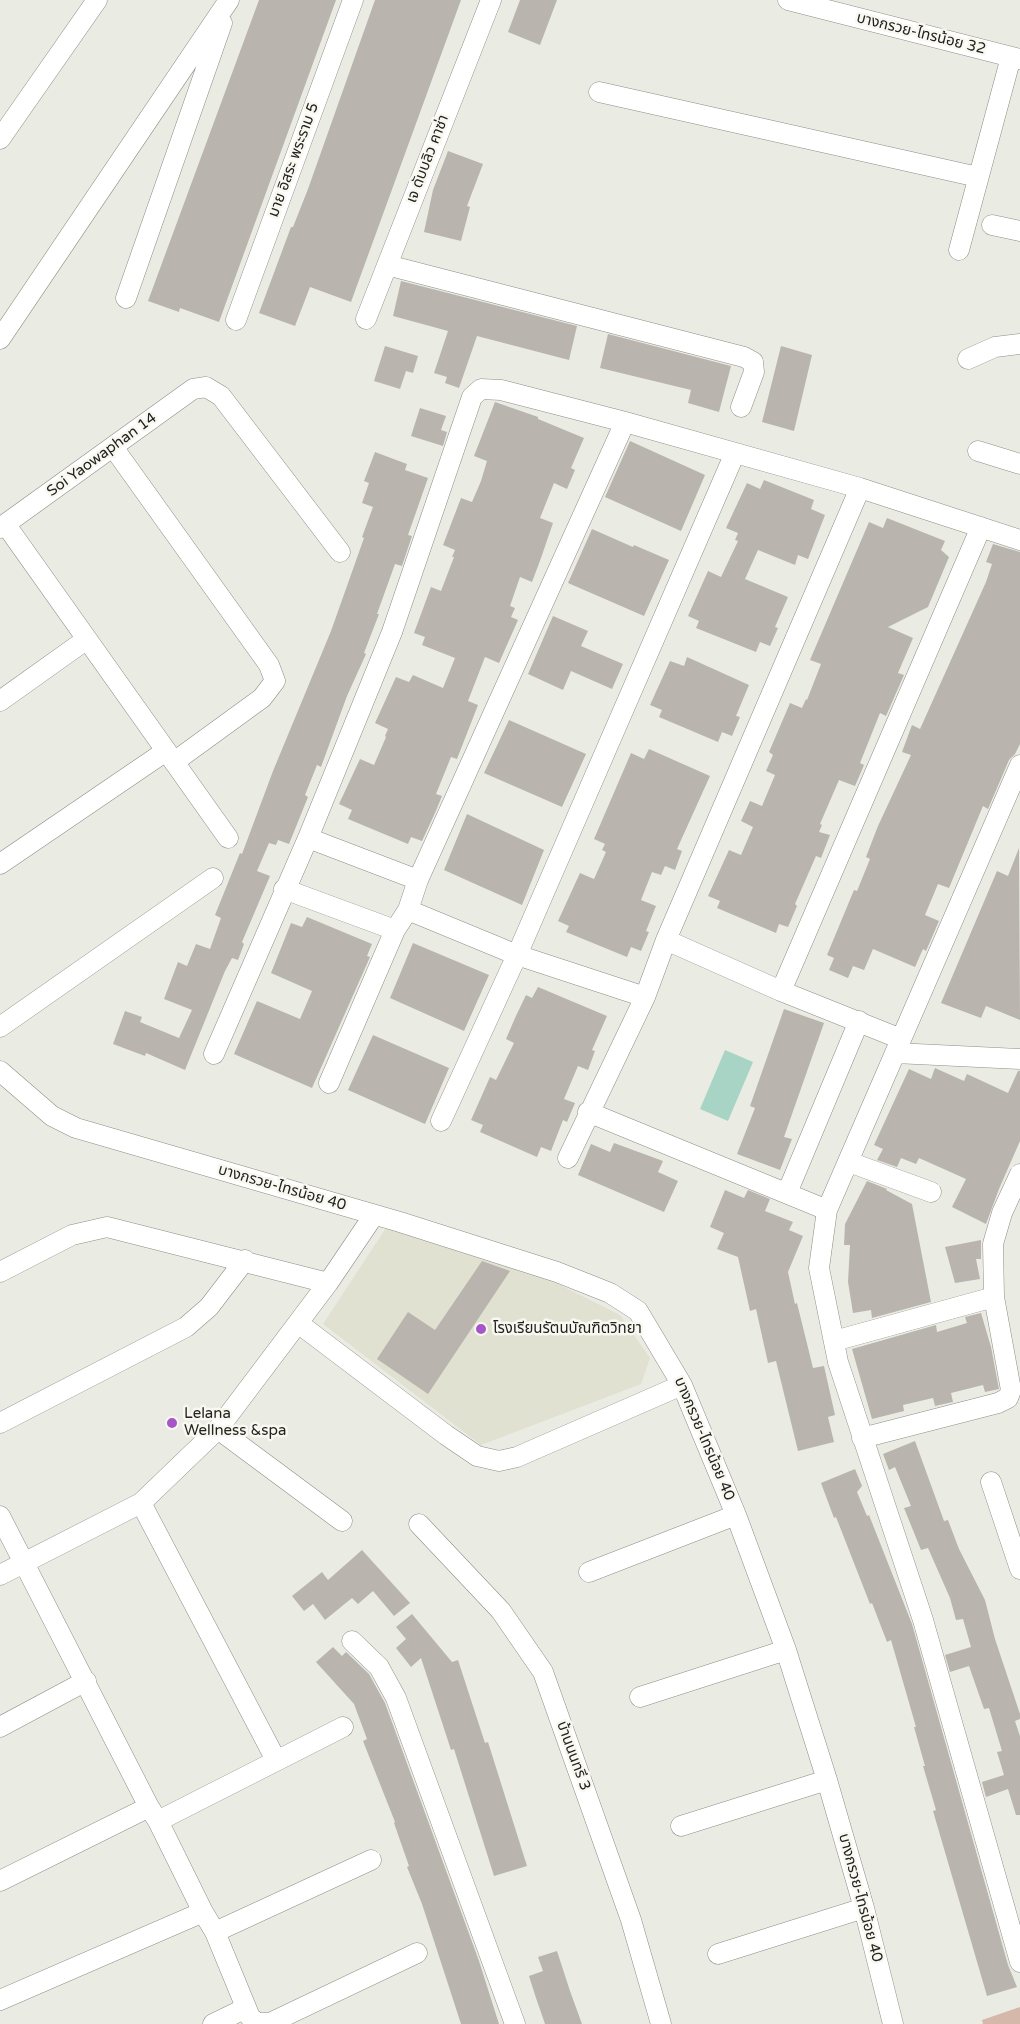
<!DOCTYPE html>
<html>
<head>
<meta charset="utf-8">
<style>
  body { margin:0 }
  canvas { display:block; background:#eaebe3 }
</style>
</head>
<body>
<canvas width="1020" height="2024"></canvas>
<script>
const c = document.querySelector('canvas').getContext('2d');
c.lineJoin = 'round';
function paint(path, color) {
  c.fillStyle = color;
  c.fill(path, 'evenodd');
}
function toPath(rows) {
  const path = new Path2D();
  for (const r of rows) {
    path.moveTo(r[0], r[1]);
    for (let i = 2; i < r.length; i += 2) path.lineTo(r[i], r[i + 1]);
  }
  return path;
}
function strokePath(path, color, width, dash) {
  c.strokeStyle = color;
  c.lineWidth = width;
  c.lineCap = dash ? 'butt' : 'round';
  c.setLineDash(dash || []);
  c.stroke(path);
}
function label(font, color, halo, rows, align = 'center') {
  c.font = font + ' "Varela Round","Noto Sans Thai",sans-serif';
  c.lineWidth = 5;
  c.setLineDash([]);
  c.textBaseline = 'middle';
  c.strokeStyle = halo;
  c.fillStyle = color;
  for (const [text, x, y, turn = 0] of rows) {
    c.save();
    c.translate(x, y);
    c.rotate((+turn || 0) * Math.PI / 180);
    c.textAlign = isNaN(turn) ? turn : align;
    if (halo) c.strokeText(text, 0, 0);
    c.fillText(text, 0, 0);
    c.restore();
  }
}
paint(toPath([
  [388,1225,550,1280,620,1315,650,1358,641,1384,481,1445,323,1324]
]), '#e0e1d1');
paint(toPath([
  [1020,2007,1020,2024,983,2024,982,2020]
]), '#d5b8a9');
paint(toPath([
  [725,1050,753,1062,728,1121,700,1109]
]), '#a8d4c5');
paint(toPath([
  [259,0,336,0,219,322,180,308,179,312,148,301],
  [375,0,461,0,351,302,310,287,295,326,259,313,291,227,293,227,308,189],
  [520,0,557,0,540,45,508,32],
  [448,151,483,164,467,206,470,207,461,241,424,232,433,190],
  [401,281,577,326,569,360,477,336,459,388,445,383,447,377,434,373,448,331,393,316],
  [608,334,731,366,719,412,688,403,691,390,600,368],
  [385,346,418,356,413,373,406,371,400,389,374,381],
  [781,346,812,355,794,431,762,422],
  [495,402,538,417,538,419,584,438,571,468,575,470,567,489,554,483,540,518,553,523,541,558,532,582,520,577,510,606,515,608,511,617,518,620,499,663,485,657,468,701,478,705,457,759,451,757,436,794,442,796,435,813,422,841,411,837,408,844,348,819,352,810,339,804,360,759,374,765,386,737,385,736,388,729,375,723,396,677,409,682,413,675,443,688,455,658,422,645,425,637,414,633,431,587,441,591,454,557,452,557,455,550,443,545,461,498,472,502,481,481,487,461,474,456],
  [420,408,446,416,441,430,447,432,443,446,411,436],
  [630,441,705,475,681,531,605,497],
  [375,452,407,464,405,470,428,478,408,535,412,536,402,566,395,564,377,614,379,614,364,653,366,654,347,696,321,767,317,765,305,795,308,797,289,844,278,840,276,845,269,843,257,871,270,876,242,942,244,944,238,960,232,958,225,971,185,1070,146,1053,145,1056,113,1044,125,1011,142,1017,140,1022,179,1038,192,1010,164,999,178,962,187,966,196,944,210,949,221,918,215,915,240,853,242,854,273,771,331,631,364,538,362,537,373,507,362,503,369,483,364,481],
  [764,480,814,500,811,509,825,515,808,559,798,555,795,565,758,550,745,579,788,597,775,627,778,628,770,646,760,642,756,652,696,628,699,621,688,616,708,571,721,577,738,541,735,540,738,533,726,528,747,483,760,489],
  [887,518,945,541,941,550,949,557,928,607,888,627,913,638,898,673,904,675,886,716,880,713,860,763,864,765,855,786,839,780,820,824,822,825,819,832,830,835,821,858,816,856,795,904,797,906,788,927,779,924,776,933,717,908,720,901,708,896,729,850,741,855,753,827,741,821,750,801,762,806,775,775,766,771,773,755,769,752,790,703,802,708,806,699,807,700,821,664,810,660,869,522,883,528],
  [592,529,633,547,634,545,669,560,644,616,568,583],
  [993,544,1020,552,1020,744,1015,754,1009,760,988,809,983,806,949,888,938,884,925,915,939,921,926,951,923,949,915,967,873,949,864,970,853,966,848,978,829,970,834,958,827,955,854,890,857,891,870,859,866,857,878,826,911,755,902,752,912,725,920,729,986,582,992,564,986,562],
  [553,616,588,631,581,646,623,664,612,689,571,671,563,690,528,674],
  [687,657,749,685,736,716,740,717,732,736,722,732,718,742,659,717,662,710,650,705,670,661,684,666],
  [509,720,586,754,562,807,484,773],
  [649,749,710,776,677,849,682,851,675,870,665,866,661,875,652,872,641,900,656,906,646,931,649,932,641,951,631,947,627,957,566,932,569,926,558,921,580,873,594,879,606,852,602,850,605,844,594,839,631,753,644,759],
  [467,814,544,850,522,905,444,870],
  [1019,848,1020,1020,986,1006,981,1018,941,1003,997,871,1008,876],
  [307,917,372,944,367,956,370,957,312,1088,234,1054,257,1001,300,1019,312,991,271,973,291,923,302,927],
  [413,943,489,975,464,1031,390,998],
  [538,987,607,1016,592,1050,595,1051,588,1070,578,1066,564,1099,575,1103,567,1122,563,1120,551,1151,541,1147,537,1157,480,1132,483,1125,471,1120,490,1077,496,1080,514,1043,506,1039,515,1018,526,995,532,998],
  [784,1009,824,1023,784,1137,792,1139,780,1170,737,1154,755,1108,750,1106],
  [373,1035,449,1068,425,1124,348,1090],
  [935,1068,964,1081,967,1074,1008,1093,1018,1071,1020,1071,1020,1141,999,1189,986,1224,952,1207,966,1179,919,1158,916,1164,901,1158,897,1167,877,1160,883,1149,874,1145,909,1069,931,1079],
  [614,1143,663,1161,658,1172,678,1181,664,1212,578,1175,591,1144,610,1152],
  [867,1181,887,1189,886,1190,912,1204,931,1302,872,1318,871,1310,853,1313,848,1282,850,1245,844,1245,845,1224],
  [725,1190,744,1198,748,1190,770,1199,765,1211,793,1222,789,1230,803,1236,788,1272,795,1304,797,1303,813,1368,824,1366,835,1415,828,1417,834,1442,798,1451,776,1361,768,1363,756,1309,750,1311,738,1257,717,1249,724,1233,710,1227],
  [981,1240,981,1259,976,1259,980,1279,955,1283,945,1247],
  [482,1261,510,1271,428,1394,377,1359,408,1312,435,1330],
  [981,1313,991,1347,999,1389,985,1392,983,1385,951,1393,953,1402,935,1406,933,1398,903,1405,904,1411,872,1419,852,1349,936,1325,937,1332,967,1323,965,1317],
  [915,1441,944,1521,948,1520,959,1549,985,1600,995,1639,1020,1714,1020,1719,1015,1721,1020,1736,1020,1815,1016,1815,1008,1789,986,1797,982,1782,1004,1775,997,1752,1002,1751,989,1708,984,1709,969,1666,950,1672,945,1655,971,1647,963,1619,956,1620,950,1598,928,1548,921,1550,904,1508,911,1506,895,1467,889,1470,883,1454],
  [855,1469,862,1486,857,1492,867,1516,869,1515,912,1624,1008,1965,1017,1987,987,1996,933,1811,936,1810,923,1766,925,1766,914,1727,916,1727,891,1640,887,1642,872,1603,870,1604,836,1517,834,1518,821,1483],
  [362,1550,410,1603,394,1616,373,1591,358,1604,352,1598,325,1620,313,1604,304,1611,292,1596,322,1572,328,1580],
  [412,1614,452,1662,458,1660,485,1743,488,1742,527,1866,494,1876,454,1749,451,1750,421,1658,411,1667,396,1648,406,1639,396,1627],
  [333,1647,342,1656,346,1652,369,1674,385,1703,479,1961,499,2024,461,2024,422,1904,407,1867,409,1866,394,1823,395,1822,363,1741,367,1739,354,1704,316,1662],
  [557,1951,570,1991,582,2024,545,2024,536,1998,529,1976,543,1971,538,1957]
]), '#b9b5ae');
const minor = toPath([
  [788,0,1020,59],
  [599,92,978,177],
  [0,139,97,0],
  [992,225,1020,231],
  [959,250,1011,57],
  [387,265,744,357,753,362,754,372,741,407],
  [126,298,222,23],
  [366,319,491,0],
  [236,320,353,0],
  [0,339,229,0],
  [968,359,995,347,1020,344],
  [113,447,269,665,275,681,262,698,174,762],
  [978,451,1020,464],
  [6,525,228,838],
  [0,528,193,389,206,387,221,396,340,552],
  [0,701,87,639],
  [1020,765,827,1210,819,1268,838,1362,923,1620,1020,1962],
  [308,838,418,880],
  [0,864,166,751],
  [284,889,395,930],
  [408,910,517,955,645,997],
  [666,940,781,991,901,1039],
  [781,991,981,527],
  [0,1027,213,878],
  [895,1053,1020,1059],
  [214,1054,308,838,392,632,472,397,481,389,501,390,625,422,860,488,1020,540],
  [0,1071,52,1116,76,1128,400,1222,557,1272,610,1293,638,1311,682,1385,736,1515,786,1650,827,1780,864,1908,893,2024],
  [329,1083,395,930,408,910,418,880,625,422],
  [588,1112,827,1210],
  [441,1121,517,955,735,453],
  [568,1158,645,997,666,940,860,488],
  [849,1162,931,1192],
  [787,1193,859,1021],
  [0,1272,72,1235,107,1227,328,1283],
  [298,1323,446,1435,477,1456,499,1461,517,1457,682,1385],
  [834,1341,994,1297],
  [0,1423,186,1327,209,1307,245,1260],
  [218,1429,342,1521],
  [862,1438,998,1403,1008,1398,1011,1390,994,1297,993,1244,1002,1213,1020,1174],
  [991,1482,1020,1569],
  [141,1503,276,1760],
  [0,1516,149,1807,158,1821,203,1912,215,1932,250,2017,257,2023,270,2023,417,1953],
  [419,1524,501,1611,543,1672,631,1920,661,2024],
  [589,1572,736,1515],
  [0,1575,141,1503,218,1429,328,1283,374,1215],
  [352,1641,379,1667,396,1698,515,2024],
  [640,1697,786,1650],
  [0,1727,86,1681],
  [158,1821,343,1727],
  [681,1826,827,1780],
  [0,1881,149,1807],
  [215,1932,371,1860],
  [718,1954,864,1908],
  [0,2000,203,1912],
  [213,2024,246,2008]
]);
strokePath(minor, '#8e8e87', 21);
strokePath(minor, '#fff', 20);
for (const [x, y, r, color] of [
  [481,1329,6,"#a657c7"],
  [172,1423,6,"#a657c7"]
]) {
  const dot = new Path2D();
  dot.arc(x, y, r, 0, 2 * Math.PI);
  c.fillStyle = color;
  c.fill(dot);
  strokePath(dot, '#f8f8f0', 2);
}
label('15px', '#222220', '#f8f8f0', [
  ["บางกรวย-ไทรน้อย 32",921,34,14],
  ["เจ ดับบลิว คาซ่า",428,159,-69],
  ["มาย อิสระ พระราม 5",294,160,-70],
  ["Soi Yaowaphan 14",102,455,-36],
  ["บางกรวย-ไทรน้อย 40",282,1188,16],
  ["บางกรวย-ไทรน้อย 40",704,1439,67],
  ["บ้านนนทรี 3",573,1756,70],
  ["บางกรวย-ไทรน้อย 40",860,1898,75]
]);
label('15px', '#222220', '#f8f8f0', [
  ["โรงเรียนรัตนบัณฑิตวิทยา",493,1329],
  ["Lelana",184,1414],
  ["Wellness &spa",184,1431]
], 'left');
</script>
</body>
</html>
